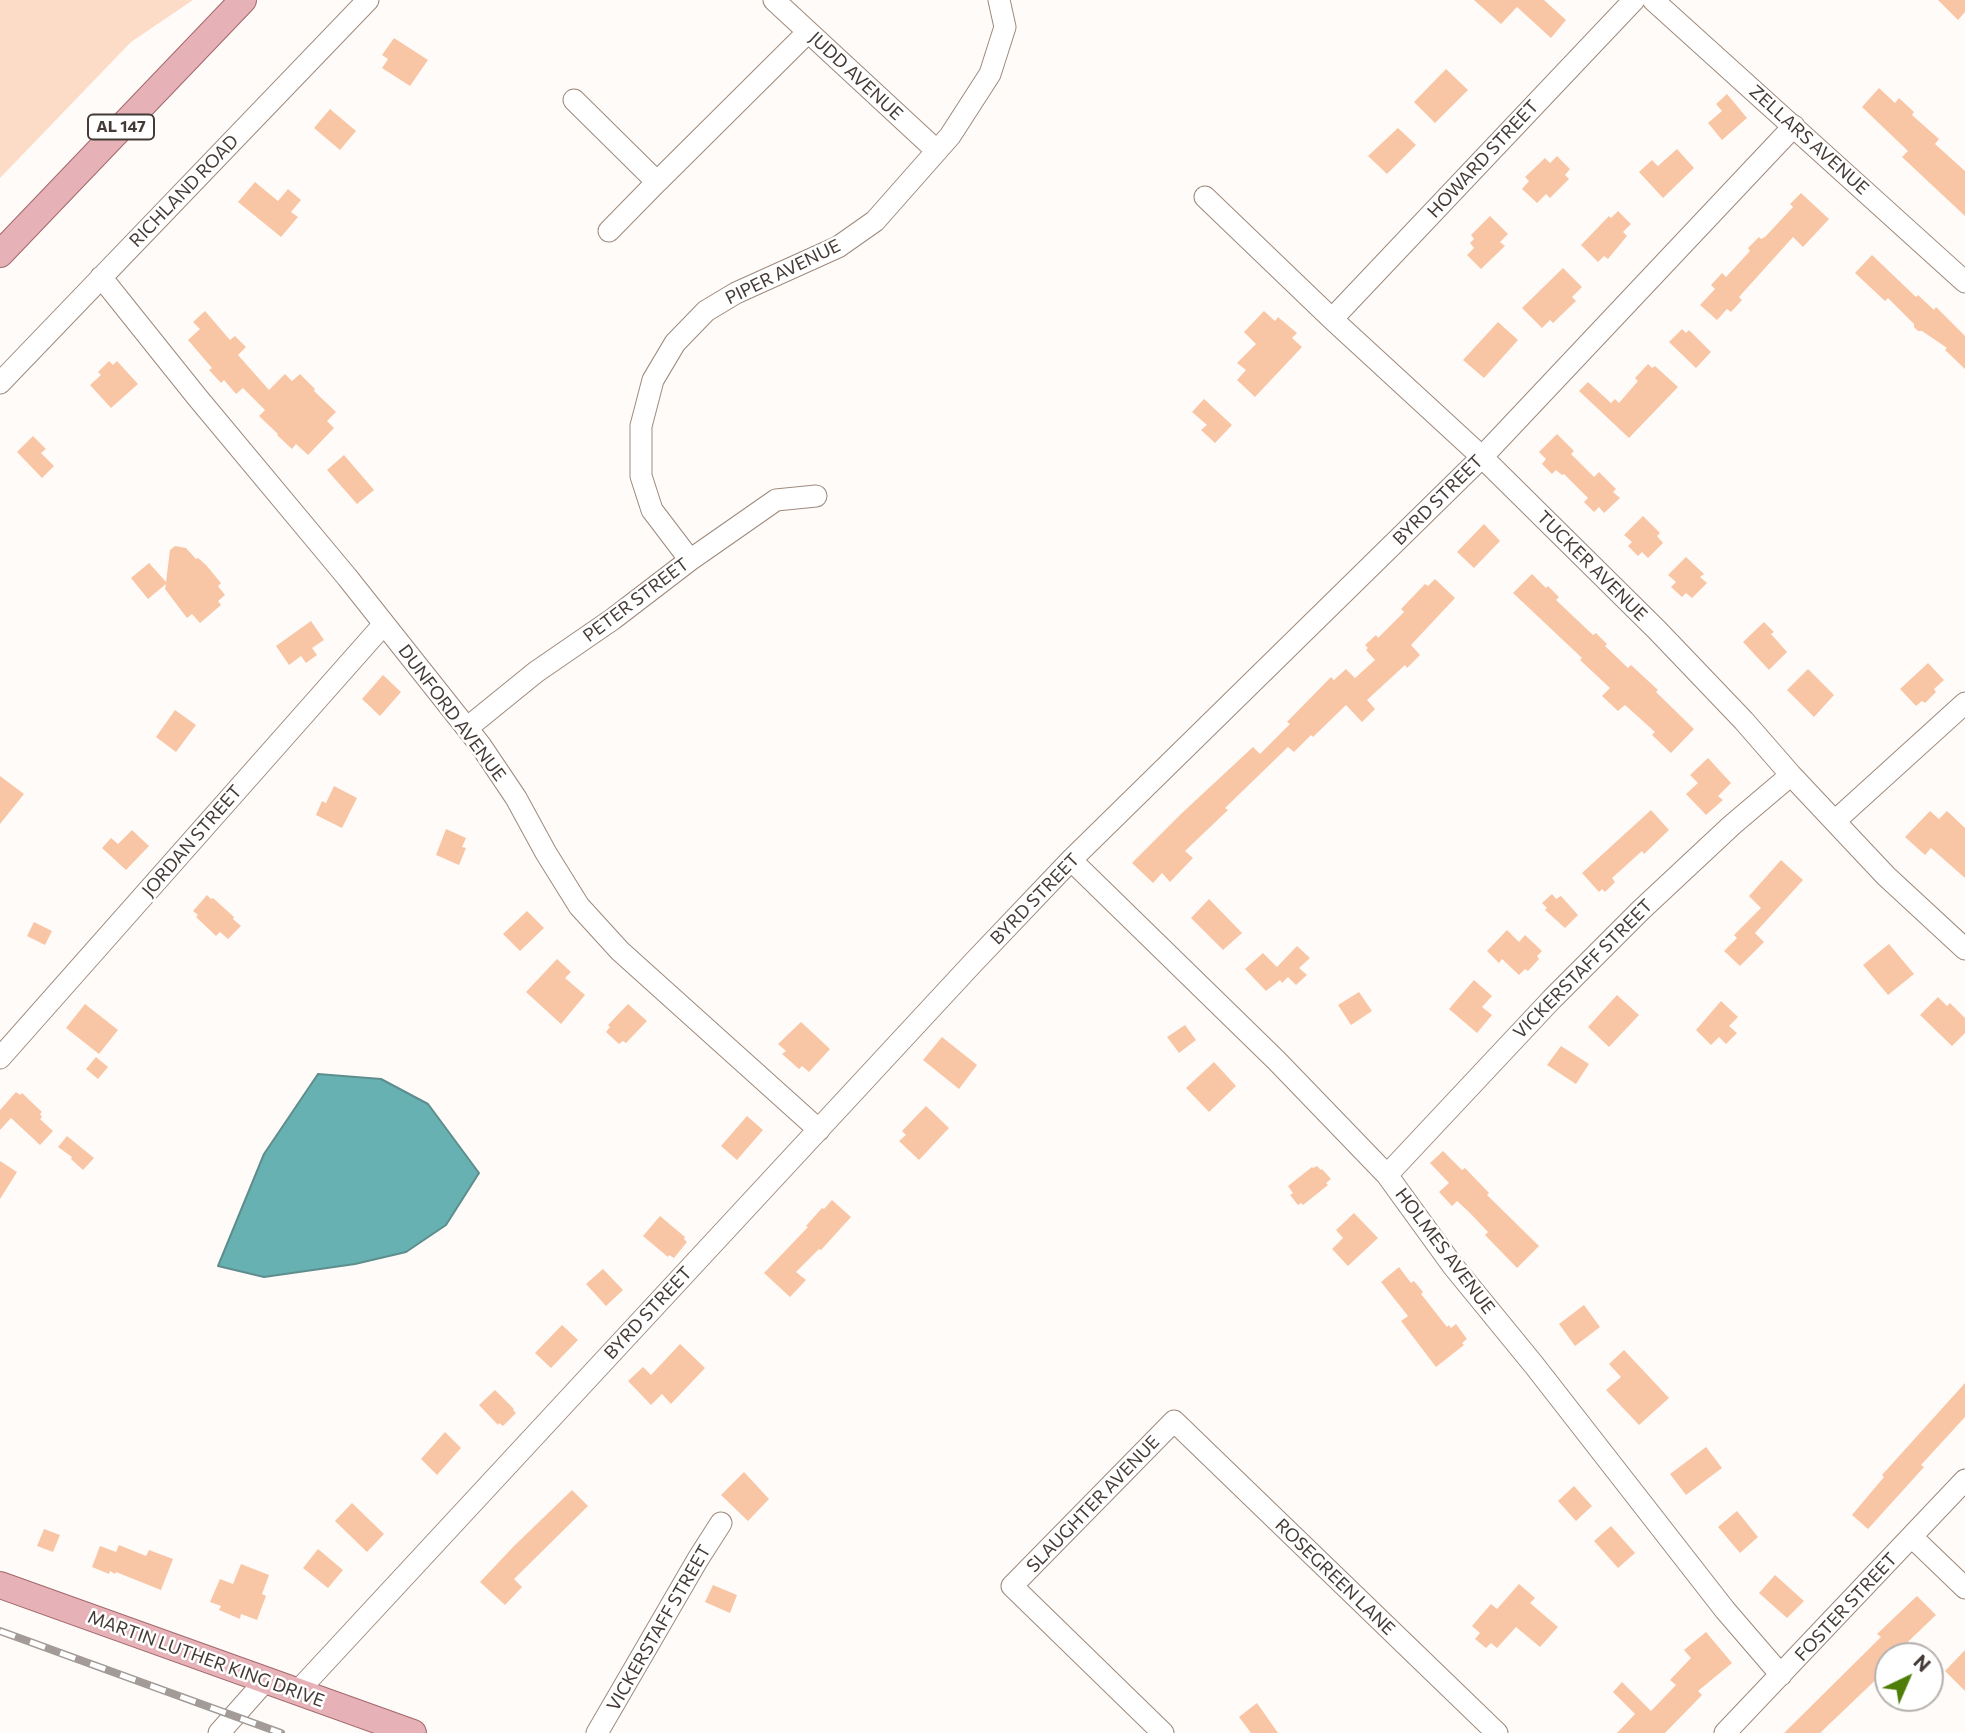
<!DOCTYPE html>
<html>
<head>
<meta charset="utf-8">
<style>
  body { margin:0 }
  #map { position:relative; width:1965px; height:1733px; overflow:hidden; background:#fffbf8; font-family:Commissioner,sans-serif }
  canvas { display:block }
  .north { position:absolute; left:1874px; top:1642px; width:70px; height:70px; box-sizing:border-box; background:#fff; border:2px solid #b4b1af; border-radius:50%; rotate:44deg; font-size:19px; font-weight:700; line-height:28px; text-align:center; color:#443b36 }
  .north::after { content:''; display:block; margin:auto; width:24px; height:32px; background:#4f7e08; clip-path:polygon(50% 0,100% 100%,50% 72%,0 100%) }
</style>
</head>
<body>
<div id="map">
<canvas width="1965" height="1733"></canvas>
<div class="north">N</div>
</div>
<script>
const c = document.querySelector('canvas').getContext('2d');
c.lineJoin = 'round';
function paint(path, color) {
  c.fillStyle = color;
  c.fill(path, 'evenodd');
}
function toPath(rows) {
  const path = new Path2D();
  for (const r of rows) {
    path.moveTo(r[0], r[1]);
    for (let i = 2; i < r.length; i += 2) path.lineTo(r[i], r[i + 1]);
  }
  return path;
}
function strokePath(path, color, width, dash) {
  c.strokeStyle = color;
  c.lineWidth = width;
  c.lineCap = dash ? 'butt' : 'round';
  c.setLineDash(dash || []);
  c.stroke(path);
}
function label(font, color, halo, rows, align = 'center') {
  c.font = font + ' Commissioner,sans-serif';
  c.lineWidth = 5;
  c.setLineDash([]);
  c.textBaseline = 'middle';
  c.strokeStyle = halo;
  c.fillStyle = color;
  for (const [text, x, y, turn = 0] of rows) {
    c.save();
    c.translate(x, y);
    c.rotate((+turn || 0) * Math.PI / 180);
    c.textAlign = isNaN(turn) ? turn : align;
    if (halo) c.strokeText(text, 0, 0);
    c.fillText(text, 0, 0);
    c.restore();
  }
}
paint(toPath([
  [0,0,193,0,131,42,0,178]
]), '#fcdcc7');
const water = toPath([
  [318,1074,381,1079,428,1104,479,1173,446,1225,406,1252,355,1264,264,1277,218,1266,264,1154,318,1074]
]);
paint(water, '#68b1b2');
strokePath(water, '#5d8e8d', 2);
paint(toPath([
  [1474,0,1544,0,1566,20,1551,38,1517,7,1501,24],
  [1938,0,1965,0,1965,12,1958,20],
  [394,38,428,60,410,86,382,68,388,59,382,55],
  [1446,69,1468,90,1435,123,1414,102],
  [1879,88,1895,103,1899,98,1914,112,1912,115,1939,139,1935,144,1965,171,1965,216,1902,157,1908,151,1862,107],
  [1727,94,1747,118,1722,140,1708,123,1722,111,1716,104],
  [330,109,356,131,340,150,314,128],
  [1398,128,1416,145,1387,174,1368,156],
  [1677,149,1694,168,1663,198,1639,172,1652,160,1658,166],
  [1557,156,1570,169,1565,175,1569,179,1550,198,1546,194,1537,203,1522,189,1529,181,1525,177,1545,158,1550,163],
  [255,182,278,201,288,189,301,200,291,212,298,217,281,237,238,202],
  [1801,193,1829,219,1803,247,1793,237,1739,297,1742,300,1731,312,1727,309,1717,320,1700,305,1715,289,1711,285,1722,273,1726,277,1750,251,1748,248,1759,237,1761,239,1765,237,1793,207,1790,204],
  [1618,211,1631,224,1623,232,1627,236,1608,259,1604,256,1598,262,1581,245,1609,216,1611,218],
  [1490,216,1508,234,1500,242,1505,246,1481,269,1467,255,1474,248,1470,243,1474,239,1471,235],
  [1872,255,1916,297,1918,295,1934,310,1936,307,1965,336,1965,369,1945,350,1947,348,1922,331,1918,331,1914,327,1914,324,1888,298,1885,301,1855,273],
  [1563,268,1582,287,1572,297,1576,301,1553,323,1550,320,1542,328,1522,308],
  [205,311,230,340,235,336,246,347,238,355,269,390,285,374,292,381,300,374,315,389,314,391,336,412,327,421,334,428,308,455,296,444,292,449,277,435,278,434,259,416,265,410,243,388,236,394,224,380,221,383,209,370,212,368,188,340,200,329,193,322],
  [1264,311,1275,321,1278,317,1297,333,1292,338,1302,347,1255,397,1237,380,1246,370,1237,363,1256,344,1244,332],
  [1498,322,1518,340,1484,378,1463,360],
  [1682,329,1686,333,1689,330,1711,352,1696,368,1669,342],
  [109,361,113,365,117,361,138,384,111,408,90,385,101,375,98,372],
  [1648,364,1652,368,1655,366,1678,387,1629,438,1579,391,1588,382,1611,403,1615,399,1619,403,1638,381,1635,378],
  [1204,399,1232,425,1215,443,1201,430,1207,425,1192,412],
  [1557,434,1574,451,1571,454,1594,477,1599,472,1616,489,1613,492,1620,498,1604,513,1599,507,1594,512,1584,502,1588,498,1564,474,1562,475,1556,470,1552,474,1542,464,1546,459,1539,452],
  [33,436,46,449,41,453,54,466,42,478,17,452],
  [344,455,374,490,357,504,327,470],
  [1643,516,1660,533,1657,536,1663,543,1648,558,1642,552,1638,556,1628,546,1632,542,1624,535],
  [1484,524,1500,541,1474,568,1457,552],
  [175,546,186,548,196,559,198,558,206,565,221,583,218,586,225,595,218,601,221,605,200,623,192,614,187,618,165,589,166,584,148,599,131,578,149,563,166,582,170,550],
  [1686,557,1704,574,1700,577,1707,583,1692,598,1686,593,1682,597,1671,587,1676,582,1668,575],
  [1532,574,1546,588,1548,586,1559,597,1556,600,1593,635,1596,633,1607,644,1605,646,1628,668,1631,665,1658,690,1656,692,1694,729,1671,753,1652,735,1655,732,1625,705,1618,711,1602,696,1610,688,1580,660,1582,658,1513,593],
  [1435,579,1455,598,1411,645,1420,655,1407,668,1405,665,1367,700,1375,709,1362,722,1346,705,1313,737,1311,735,1294,752,1288,747,1225,808,1228,810,1185,851,1193,858,1170,882,1162,873,1153,883,1132,863,1182,813,1253,747,1260,754,1290,724,1287,722,1331,677,1334,680,1346,669,1355,678,1375,660,1366,650,1368,648,1365,645,1376,635,1378,638,1404,612,1401,609,1425,584,1428,586],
  [311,621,324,640,312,648,317,655,306,663,301,656,289,665,276,646],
  [1764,622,1774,632,1771,634,1787,652,1769,670,1743,642],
  [1928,663,1944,680,1934,689,1936,692,1925,703,1922,701,1916,706,1900,689],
  [1808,669,1834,695,1814,717,1787,690],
  [383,675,401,692,380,716,362,699],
  [175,710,196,725,176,752,156,737],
  [1708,758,1731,783,1718,796,1723,800,1706,815,1686,794,1698,783,1690,775],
  [0,776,24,794,0,824],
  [334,786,357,798,342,828,316,815,322,801,326,803],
  [1651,810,1669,830,1644,854,1642,851,1612,878,1615,882,1605,892,1602,889,1599,892,1582,873],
  [1930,811,1939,819,1947,811,1965,828,1965,878,1931,848,1925,855,1905,837],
  [446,829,466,838,462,847,466,848,459,865,436,855],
  [132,830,149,846,126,870,102,848,111,838,118,844],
  [1781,860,1803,880,1755,933,1764,942,1740,966,1724,951,1737,938,1734,935,1761,908,1749,896],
  [1552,894,1556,899,1561,896,1578,915,1565,928,1545,910,1547,908,1542,903],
  [207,895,211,899,213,898,234,917,233,919,241,926,228,939,220,932,216,936,196,917,198,915,193,911],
  [1209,899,1242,933,1223,950,1191,918],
  [527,911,544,928,520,951,503,934],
  [34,922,52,931,45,945,27,936],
  [1507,930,1519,942,1525,935,1542,951,1537,956,1539,959,1528,971,1525,969,1519,975,1502,959,1499,963,1487,951],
  [1889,944,1914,974,1888,995,1863,965],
  [1297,946,1310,958,1299,968,1307,975,1296,985,1288,977,1282,983,1280,980,1266,991,1245,969,1263,953,1277,967],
  [557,959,571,972,565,978,585,995,561,1024,526,992],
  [1474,980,1492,996,1482,1007,1492,1015,1477,1033,1449,1009],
  [1359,992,1372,1011,1351,1025,1338,1005],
  [1617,995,1639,1015,1609,1047,1588,1027],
  [1938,997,1947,1006,1950,1003,1965,1018,1965,1033,1952,1046,1920,1015],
  [1721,1001,1738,1017,1729,1026,1737,1033,1726,1044,1719,1037,1711,1045,1696,1030],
  [85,1004,118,1030,99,1054,66,1028],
  [628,1004,647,1021,626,1043,623,1041,619,1044,606,1032,610,1027,608,1025],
  [801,1022,830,1049,809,1072,802,1066,799,1069,782,1054,786,1051,778,1044],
  [1185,1025,1196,1040,1179,1053,1167,1037],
  [942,1037,977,1065,959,1089,923,1060],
  [1561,1046,1589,1064,1576,1084,1547,1065],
  [96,1057,108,1067,98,1079,86,1069],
  [1214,1062,1236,1086,1209,1112,1186,1088],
  [16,1092,20,1095,22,1093,42,1112,40,1114,42,1117,40,1119,53,1131,40,1145,11,1118,0,1130,0,1110],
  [926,1106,949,1128,919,1160,899,1141,906,1135,902,1131],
  [747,1116,763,1130,737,1160,721,1146],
  [67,1136,94,1158,83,1170,71,1159,72,1157,58,1147],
  [1443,1151,1462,1170,1465,1168,1489,1193,1487,1195,1539,1246,1517,1268,1485,1235,1488,1232,1469,1212,1457,1201,1452,1206,1439,1192,1449,1183,1430,1163],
  [0,1161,17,1172,0,1199],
  [1317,1166,1321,1170,1322,1169,1331,1179,1326,1183,1328,1185,1303,1205,1301,1203,1298,1205,1290,1195,1293,1193,1288,1186,1312,1167,1313,1168],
  [832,1200,851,1217,821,1250,819,1249,796,1272,806,1280,790,1297,764,1273,808,1227,806,1226,822,1208,824,1209],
  [1354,1213,1378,1238,1348,1266,1332,1249,1343,1238,1336,1230],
  [660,1216,685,1237,684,1239,687,1242,674,1258,669,1255,668,1257,643,1236],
  [1399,1267,1411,1283,1414,1281,1423,1292,1421,1294,1447,1327,1449,1325,1451,1328,1456,1324,1467,1339,1462,1343,1464,1345,1436,1367,1401,1321,1408,1316,1381,1282],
  [603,1269,623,1290,606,1306,586,1284],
  [1584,1305,1600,1327,1575,1346,1559,1324],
  [562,1325,578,1340,551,1368,535,1353],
  [680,1344,705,1368,671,1404,662,1394,651,1405,628,1381,643,1367,651,1375],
  [1624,1350,1669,1398,1639,1425,1606,1390,1621,1377,1609,1364],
  [1965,1383,1965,1417,1921,1465,1924,1467,1868,1529,1852,1515,1884,1477,1882,1475],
  [495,1390,514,1409,513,1410,516,1413,503,1426,499,1423,498,1425,479,1405],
  [445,1432,461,1448,437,1475,421,1459],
  [1706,1447,1722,1468,1686,1495,1670,1474],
  [744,1472,769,1499,748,1521,721,1495],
  [1574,1486,1592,1506,1576,1521,1558,1501],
  [572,1490,588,1506,514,1579,522,1587,505,1605,480,1582,514,1546],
  [352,1503,384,1534,367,1552,335,1521],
  [1737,1511,1758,1537,1740,1553,1718,1527],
  [1611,1526,1635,1553,1618,1568,1594,1541],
  [44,1529,60,1535,53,1552,37,1546],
  [119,1545,146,1556,149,1550,173,1559,161,1590,116,1572,115,1574,110,1571,109,1574,92,1567,100,1546,116,1552],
  [318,1549,343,1570,328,1588,303,1568],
  [241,1564,269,1575,262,1594,266,1596,257,1620,241,1614,240,1619,219,1610,221,1606,210,1602,220,1579,233,1584],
  [1775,1575,1804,1601,1787,1618,1759,1593],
  [1519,1584,1535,1598,1530,1603,1558,1627,1540,1647,1516,1627,1497,1648,1491,1643,1486,1648,1475,1639,1480,1633,1472,1626,1491,1604,1497,1609],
  [713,1585,737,1595,730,1613,705,1602],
  [1917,1596,1936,1615,1893,1656,1888,1656,1888,1661,1881,1667,1885,1671,1820,1733,1784,1733,1881,1637,1877,1634],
  [1706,1632,1732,1663,1698,1691,1702,1695,1665,1733,1617,1733,1635,1714,1613,1692,1622,1682,1651,1711,1676,1685,1670,1680,1691,1658,1684,1650],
  [1965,1650,1965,1691,1945,1671],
  [1257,1703,1278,1733,1251,1733,1239,1717]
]), '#f9c6a5');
const minor = toPath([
  [774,0,937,151],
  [1653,0,1965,282],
  [574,100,657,182,808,32],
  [1205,197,1332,319,1482,457,1657,630,1744,721,1791,775,1886,876,1965,949],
  [609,231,657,182],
  [101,277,197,397,347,577,481,746,516,798,546,853,579,906,620,951,819,1130],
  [1332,319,1634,0],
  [0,383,368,0],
  [690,560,652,510,641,476,641,426,653,380,675,343,706,311,736,293,838,247,875,221,950,136,990,74,1005,27,999,0],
  [467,728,536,672,613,619,690,560,776,500,816,496],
  [1835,821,1965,703],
  [1071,860,1277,1061,1387,1175,1453,1266,1534,1365,1725,1610,1781,1675],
  [0,1058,384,624],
  [1387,1175,1552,999,1641,910,1732,825,1791,775],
  [1912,1537,1965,1588],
  [297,1692,972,964,1071,860,1482,457,1794,126],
  [219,1733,266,1680],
  [597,1733,698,1559,721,1523],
  [1163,1733,1012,1586,1174,1421,1497,1733],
  [1725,1733,1965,1480]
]);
const major = toPath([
  [0,254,243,0],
  [0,1585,413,1733]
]);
strokePath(minor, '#9e8a7d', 23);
strokePath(major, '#a2676b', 28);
strokePath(minor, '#fff', 21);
strokePath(major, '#e6b2b7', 26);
const rail = toPath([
  [0,1631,281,1733]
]);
strokePath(rail, '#a29b97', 8);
strokePath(rail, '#fff', 5, [16]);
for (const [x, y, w] of [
  [121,127,66]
]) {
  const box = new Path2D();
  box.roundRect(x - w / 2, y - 12.5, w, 25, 5);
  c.fillStyle = '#fff';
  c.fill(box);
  strokePath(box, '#443b36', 2);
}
label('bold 16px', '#443b36', null, [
  ["AL 147",121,127]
]);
label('18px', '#443b36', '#fff', [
  ["JUDD AVENUE",856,76,43],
  ["ZELLARS AVENUE",1809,140,42],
  ["HOWARD STREET",1483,159,-47],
  ["RICHLAND ROAD",184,191,-46],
  ["PIPER AVENUE",783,272,-26],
  ["BYRD STREET",1438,500,-45],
  ["TUCKER AVENUE",1592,566,45],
  ["PETER STREET",636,600,-37],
  ["DUNFORD AVENUE",452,713,53],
  ["JORDAN STREET",192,841,-49],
  ["BYRD STREET",1035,899,-46],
  ["VICKERSTAFF STREET",1583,969,-45],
  ["HOLMES AVENUE",1445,1251,53],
  ["BYRD STREET",648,1313,-47],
  ["SLAUGHTER AVENUE",1093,1504,-46],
  ["ROSEGREEN LANE",1335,1577,44],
  ["FOSTER STREET",1846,1607,-47],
  ["VICKERSTAFF STREET",659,1628,-60],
  ["MARTIN LUTHER KING DRIVE",206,1659,20]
]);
</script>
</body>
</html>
